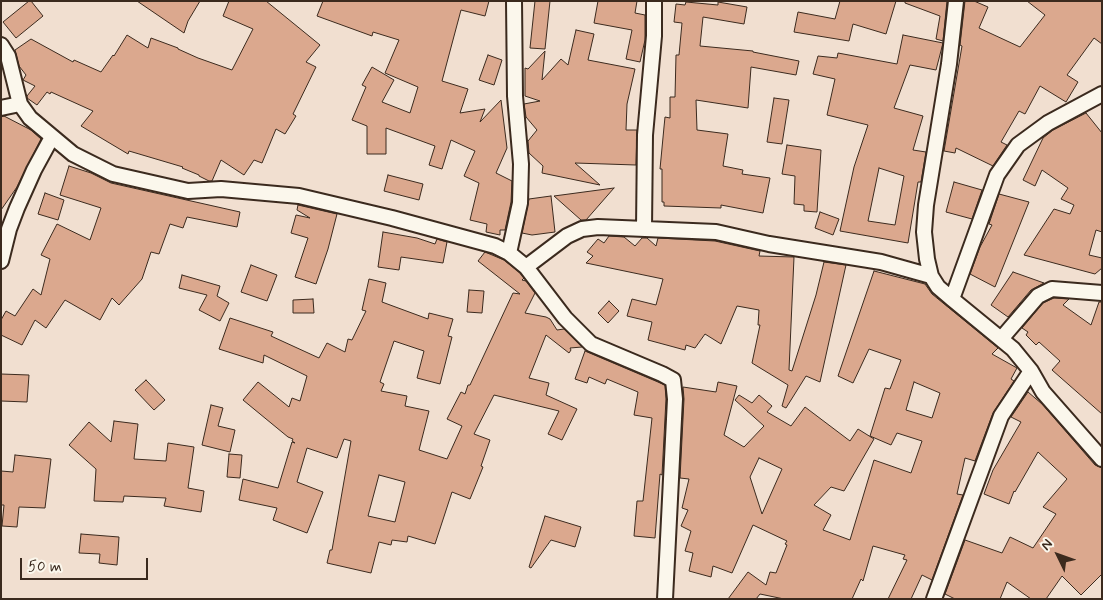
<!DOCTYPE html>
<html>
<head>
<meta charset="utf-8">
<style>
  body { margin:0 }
  #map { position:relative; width:1103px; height:600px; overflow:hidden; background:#f1dfd0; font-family:Mynerve,sans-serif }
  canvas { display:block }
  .frame { position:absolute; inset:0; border:2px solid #3b2a1e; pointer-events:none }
  .north { position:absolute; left:1033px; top:530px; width:50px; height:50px; -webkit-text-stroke:4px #fbf7ec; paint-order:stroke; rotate:312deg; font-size:14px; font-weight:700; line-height:20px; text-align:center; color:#3b2a1e }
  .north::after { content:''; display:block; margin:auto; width:18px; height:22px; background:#3b2a1e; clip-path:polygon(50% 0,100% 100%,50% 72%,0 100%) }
  .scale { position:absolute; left:20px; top:558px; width:128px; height:22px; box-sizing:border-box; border:2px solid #3b2a1e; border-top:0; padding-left:6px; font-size:15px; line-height:18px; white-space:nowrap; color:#3b2a1e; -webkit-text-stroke:4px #fbf7ec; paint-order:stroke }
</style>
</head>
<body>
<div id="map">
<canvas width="1103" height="600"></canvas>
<div class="frame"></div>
<div class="north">N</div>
<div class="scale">50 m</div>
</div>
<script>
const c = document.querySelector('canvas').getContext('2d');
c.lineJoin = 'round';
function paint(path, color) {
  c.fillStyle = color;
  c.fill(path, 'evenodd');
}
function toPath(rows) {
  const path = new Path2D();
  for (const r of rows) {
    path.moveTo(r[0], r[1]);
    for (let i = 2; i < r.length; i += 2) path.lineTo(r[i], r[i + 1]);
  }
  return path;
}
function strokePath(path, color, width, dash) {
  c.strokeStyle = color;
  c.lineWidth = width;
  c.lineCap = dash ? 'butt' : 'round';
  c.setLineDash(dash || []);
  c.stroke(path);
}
const building = toPath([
  [29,1,31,1,43,16,16,38,3,22,29,1],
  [137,1,200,1,188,21,184,33,137,1],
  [229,1,266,1,320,45,306,62,316,67,293,114,296,116,285,134,276,129,262,163,254,160,244,175,221,160,212,181,209,181,199,176,199,175,182,168,183,167,129,151,128,154,81,126,93,111,51,92,50,94,47,92,37,105,27,98,27,96,35,86,23,80,26,75,19,66,15,50,31,39,73,62,74,60,101,72,113,55,114,56,127,35,148,48,151,38,178,48,178,49,198,58,232,70,253,29,223,16,229,1],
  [323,1,489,1,485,16,461,10,442,81,468,89,460,113,485,109,480,122,501,100,507,148,496,173,512,181,511,202,505,230,500,230,500,235,486,232,487,224,470,220,479,183,464,176,475,151,451,140,442,169,429,165,435,146,386,128,386,154,367,154,367,126,352,120,366,87,362,85,372,67,394,80,382,102,410,113,418,87,385,73,399,40,373,32,372,36,317,16,323,1],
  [535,1,550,1,545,49,530,48,535,1],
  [598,1,637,1,635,13,645,15,645,40,640,62,626,59,632,30,594,23,598,1],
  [840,1,896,1,886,34,853,24,849,41,794,32,798,12,835,19,840,1],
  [905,1,947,1,943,41,936,39,940,16,905,3,905,1],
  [965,1,974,1,988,7,979,28,1020,47,1045,15,1027,1,1102,1,1102,44,1094,38,1067,75,1078,82,1066,102,1040,86,1025,114,1019,111,1001,142,1007,145,993,166,956,148,955,153,944,151,962,46,960,45,965,1],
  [686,2,718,5,718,2,747,7,744,24,703,17,700,46,753,51,753,52,799,61,796,75,751,67,748,108,696,100,697,130,728,134,723,166,743,170,742,174,770,178,763,213,721,205,721,208,664,206,664,202,662,202,662,169,660,169,664,127,665,117,670,118,670,97,675,97,676,55,679,55,682,23,674,22,676,4,685,5,686,2],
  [576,30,594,34,588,60,635,69,627,104,626,130,637,130,636,165,575,163,600,185,542,173,543,166,529,153,528,141,537,130,526,117,524,104,540,101,525,96,525,68,528,69,545,51,542,80,561,59,568,65,576,30],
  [903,35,943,43,936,70,910,65,894,108,923,116,913,150,926,152,921,182,918,182,908,243,840,231,854,167,868,125,827,115,835,79,813,74,818,56,837,58,838,53,897,64,903,35],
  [879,168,904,176,895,225,868,221,879,168],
  [488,55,502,60,494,85,479,80,488,55],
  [774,98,789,100,782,144,767,142,774,98],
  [1086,113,1102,133,1102,232,1096,230,1089,255,1102,258,1102,268,1095,274,1024,255,1054,209,1070,214,1074,205,1061,199,1068,188,1042,170,1035,186,1023,180,1043,138,1053,130,1086,113],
  [4,116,31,130,41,139,17,187,1,210,1,117,4,116],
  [787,145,821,150,817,212,804,211,804,205,794,204,795,176,782,174,787,145],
  [69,166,91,173,111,183,240,212,237,227,187,217,183,228,170,224,159,254,151,252,142,279,119,305,112,298,100,320,65,300,46,328,35,320,22,345,1,335,1,320,6,311,15,316,33,289,41,295,50,259,41,255,57,224,90,240,101,208,60,195,69,166],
  [388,175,423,184,419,200,384,191,388,175],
  [954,182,982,190,972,219,946,212,954,182],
  [614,188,586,220,581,220,554,196,614,188],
  [45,193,64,200,58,220,38,214,45,193],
  [999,194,1029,202,995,287,970,274,980,247,992,225,989,224,999,194],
  [551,196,555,232,532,235,522,233,529,199,551,196],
  [298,205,337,214,328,249,316,284,295,277,308,238,291,233,296,215,310,218,297,210,298,205],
  [820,212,839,219,833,235,815,228,820,212],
  [383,232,417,238,435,244,437,239,447,242,443,263,401,257,399,270,378,267,383,232],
  [609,236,624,237,635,246,642,238,647,238,656,246,658,238,715,241,760,251,759,256,794,257,789,370,792,371,816,295,824,262,846,265,820,382,806,376,786,408,782,406,788,385,752,363,760,325,758,325,759,310,737,306,721,344,705,334,695,348,686,345,685,350,648,340,652,322,627,316,632,299,656,305,663,279,586,263,593,256,587,252,598,239,604,243,609,236],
  [485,252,504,260,520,273,524,278,522,280,526,281,535,293,525,313,546,317,550,319,557,330,564,329,582,347,570,348,571,350,569,353,546,335,529,378,549,383,546,395,577,409,562,440,548,434,559,411,494,395,474,434,490,440,481,466,483,467,470,499,452,492,435,544,408,536,407,542,392,540,391,545,379,542,371,573,327,563,330,550,332,550,351,441,344,439,337,458,307,448,297,482,323,492,307,533,273,520,277,508,239,500,243,479,278,488,292,442,295,443,292,441,293,439,288,437,243,400,258,382,289,407,292,398,300,401,307,376,264,355,263,363,219,349,230,318,273,332,271,336,319,358,327,343,345,352,348,339,352,340,366,311,362,310,369,279,386,283,382,302,428,319,429,313,453,319,448,336,452,337,440,384,417,378,424,351,394,341,380,382,384,384,381,391,407,396,405,406,429,411,419,450,447,459,462,426,447,419,461,392,465,394,468,385,470,385,513,293,520,294,478,261,485,252],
  [379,475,405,482,395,522,368,516,379,475],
  [251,265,277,275,267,301,241,292,251,265],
  [874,271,925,284,932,294,998,348,992,354,1017,368,1011,379,1014,381,993,413,975,461,965,458,957,494,963,495,932,580,922,575,911,599,888,599,907,560,903,559,905,555,873,546,863,581,861,579,852,599,784,599,760,594,756,599,728,599,748,572,766,585,770,572,776,573,787,545,785,544,787,541,753,525,732,573,713,566,711,577,689,571,693,553,685,551,691,531,681,526,688,510,682,508,689,479,680,478,684,399,683,387,716,392,718,382,737,386,724,435,744,447,764,426,735,400,739,395,752,403,759,395,772,406,767,412,791,426,805,407,850,441,858,429,874,439,844,491,831,487,814,505,831,515,823,530,850,540,874,460,911,473,922,441,897,433,891,445,870,436,885,388,890,389,901,360,869,349,853,383,838,376,874,271],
  [914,382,940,393,932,418,906,410,914,382],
  [759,458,782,469,762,514,750,477,759,458],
  [1013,272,1044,283,1031,290,1008,317,991,305,1013,272],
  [182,275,220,286,217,296,229,303,220,321,199,310,207,295,179,288,182,275],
  [469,290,484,291,482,313,467,312,469,290],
  [1054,298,1069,299,1063,305,1091,325,1099,302,1102,302,1102,414,1052,370,1060,361,1039,342,1036,345,1026,335,1028,332,1022,328,1043,303,1054,298],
  [313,299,314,313,293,313,293,300,313,299],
  [609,301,619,311,608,323,598,313,609,301],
  [585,351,665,385,666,399,662,475,660,474,655,538,634,536,637,501,643,501,652,418,634,415,638,392,607,379,605,384,589,377,587,383,575,379,585,351],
  [1,374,29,375,27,402,1,401,1,374],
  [146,380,165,400,154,410,135,390,146,380],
  [1028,392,1042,404,1095,465,1102,468,1102,574,1081,595,1062,576,1046,599,1031,599,1007,582,1000,599,955,599,945,594,965,540,1002,553,1010,537,1033,548,1056,514,1043,507,1067,479,1038,452,1015,492,1014,491,1009,504,984,494,993,470,1021,422,1011,417,1028,392],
  [211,405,223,408,218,426,235,430,230,452,202,445,211,405],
  [114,421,138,424,134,459,166,461,168,443,194,447,188,488,204,491,201,512,164,506,166,498,124,496,123,502,94,501,96,469,69,445,89,422,111,442,114,421],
  [229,454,242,455,240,478,227,477,229,454],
  [15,455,51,459,45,508,19,507,17,527,2,526,4,505,1,505,1,471,13,472,15,455],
  [545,516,581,527,575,547,551,540,531,568,529,567,545,516],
  [81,534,119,537,117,565,99,563,100,554,79,553,81,534]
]);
paint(building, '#dba88e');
strokePath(building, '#3b2a1e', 1);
const street = toPath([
  [956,1,949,64,926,205,924,232,927,259,931,276,938,287,952,299,1013,349,1031,371,1043,392,1102,459],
  [1,45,8,56,20,104],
  [1,108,20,104,30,118,73,154,113,174,188,191,221,189,299,196,392,218,495,246,509,253,526,267,565,318,591,344,662,374,673,380,675,399,665,599],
  [644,229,645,135,654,36,654,1],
  [509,253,520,203,521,164,515,96,514,1],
  [1,261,9,229,17,208,34,170,52,137],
  [526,267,567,236,582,229,598,227,716,232,769,244,881,262,931,276],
  [952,299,997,175,1018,145,1048,123,1102,94],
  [1001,339,1038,296,1052,289,1102,293],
  [934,599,1001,416,1031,371]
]);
strokePath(street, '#3b2a1e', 18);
strokePath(street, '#fbf7ec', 14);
</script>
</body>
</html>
